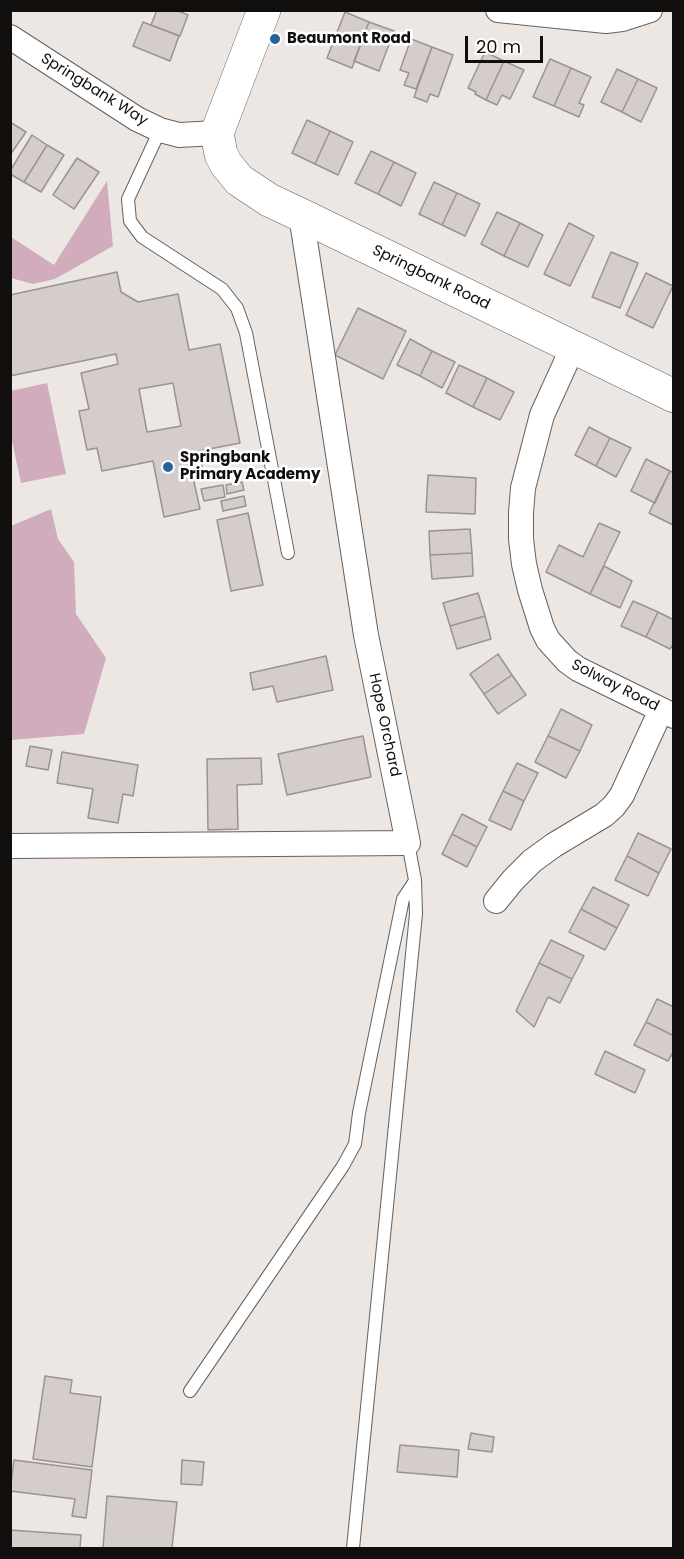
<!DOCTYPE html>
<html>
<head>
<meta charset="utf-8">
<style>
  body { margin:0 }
  #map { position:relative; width:684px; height:1559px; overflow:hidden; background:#ede7e4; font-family:Poppins,sans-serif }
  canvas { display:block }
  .frame { position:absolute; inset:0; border:12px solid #100f0d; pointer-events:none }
  .scale { position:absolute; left:465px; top:36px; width:78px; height:27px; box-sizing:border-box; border:3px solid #100f0d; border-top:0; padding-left:8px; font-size:18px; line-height:21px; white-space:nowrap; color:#100f0d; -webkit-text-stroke:4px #fff; paint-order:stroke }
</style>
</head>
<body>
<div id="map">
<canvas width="684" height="1559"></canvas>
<div class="frame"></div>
<div class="scale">20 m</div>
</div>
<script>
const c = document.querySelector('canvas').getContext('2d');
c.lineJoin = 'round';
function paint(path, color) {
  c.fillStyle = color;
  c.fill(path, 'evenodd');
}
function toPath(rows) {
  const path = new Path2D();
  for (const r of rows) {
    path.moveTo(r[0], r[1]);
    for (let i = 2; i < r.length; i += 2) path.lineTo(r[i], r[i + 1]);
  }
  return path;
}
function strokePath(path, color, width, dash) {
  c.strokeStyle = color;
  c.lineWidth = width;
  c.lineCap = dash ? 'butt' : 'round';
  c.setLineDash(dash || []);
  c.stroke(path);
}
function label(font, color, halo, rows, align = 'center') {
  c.font = font + ' Poppins,sans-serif';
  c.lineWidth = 5;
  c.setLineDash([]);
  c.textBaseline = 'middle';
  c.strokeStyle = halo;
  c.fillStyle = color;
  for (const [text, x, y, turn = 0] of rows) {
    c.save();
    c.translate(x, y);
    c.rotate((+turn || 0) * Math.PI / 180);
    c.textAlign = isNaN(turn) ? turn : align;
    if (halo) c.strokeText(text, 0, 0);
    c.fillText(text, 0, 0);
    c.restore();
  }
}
paint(toPath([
  [107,181,113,246,55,279,33,284,11,278,11,237,54,265],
  [47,383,66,474,21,483,11,436,11,391],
  [51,509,58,539,74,562,76,614,106,658,84,734,11,740,11,526]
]), '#d0acbc');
const building = toPath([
  [157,10,176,10,188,15,180,36,151,25,157,10],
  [345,12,369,22,352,68,327,58,345,12],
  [143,22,179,36,170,61,133,46,143,22],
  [369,22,394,31,379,71,354,61,369,22],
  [411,39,432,47,416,89,404,85,409,73,400,70,411,39],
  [432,47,453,55,438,97,430,94,427,102,414,97,432,47],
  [485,52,504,61,486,100,475,94,476,92,468,88,485,52],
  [550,59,571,68,554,106,533,97,550,59],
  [504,61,524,70,510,99,502,95,497,105,486,100,504,61],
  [571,68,591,77,579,103,584,105,579,117,554,106,571,68],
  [617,69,638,79,622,112,601,102,617,69],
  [638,79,657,88,641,122,622,112,638,79],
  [307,120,330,131,315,164,292,153,307,120],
  [10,122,26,132,10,155,10,122],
  [330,131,353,142,338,175,315,164,330,131],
  [32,135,47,145,24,182,10,174,10,171,32,135],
  [47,145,64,155,41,192,24,182,47,145],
  [371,151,394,162,378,194,355,183,371,151],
  [77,158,99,172,74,209,53,195,77,158],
  [394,162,416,173,401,206,378,194,394,162],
  [434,182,457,193,442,225,419,214,434,182],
  [457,193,480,204,465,236,442,225,457,193],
  [497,212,520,223,504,256,481,244,497,212],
  [520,223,543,235,528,267,504,256,520,223],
  [569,223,594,236,570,286,544,274,569,223],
  [611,252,638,263,620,308,592,297,611,252],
  [117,272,121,292,138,302,178,294,189,350,220,344,240,443,199,451,203,471,192,473,200,509,164,517,153,461,102,471,97,448,87,450,79,411,89,409,81,373,118,364,116,354,10,376,10,295,117,272],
  [173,383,181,426,147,432,139,389,173,383],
  [646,273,673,286,653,328,626,315,646,273],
  [358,308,406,331,383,379,335,355,358,308],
  [410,339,432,351,420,376,397,365,410,339],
  [432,351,455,362,442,388,420,376,432,351],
  [459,365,487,378,473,407,446,393,459,365],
  [487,378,514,392,500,420,473,407,487,378],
  [589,427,610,438,596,466,575,455,589,427],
  [610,438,631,448,616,477,596,466,610,438],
  [646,459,670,471,655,503,631,491,646,459],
  [670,471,674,473,673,525,649,513,670,471],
  [428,475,476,478,475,514,426,512,428,475],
  [242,482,244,490,227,494,226,485,242,482],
  [223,485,225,497,204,501,201,489,223,485],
  [244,496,246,506,223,511,221,501,244,496],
  [248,513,263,585,231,591,217,520,248,513],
  [599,523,620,532,590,594,546,572,559,545,583,557,599,523],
  [470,529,472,553,430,555,429,531,470,529],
  [472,553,473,576,432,579,430,555,472,553],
  [604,566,632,581,620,608,590,594,604,566],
  [478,593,485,616,450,626,443,603,478,593],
  [633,601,658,612,646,637,621,626,633,601],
  [658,612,674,620,674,643,670,649,646,637,658,612],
  [485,616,491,639,457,649,450,626,485,616],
  [498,654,512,675,484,694,470,674,498,654],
  [326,656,333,690,277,702,273,686,253,690,250,673,326,656],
  [512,675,526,695,498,714,484,694,512,675],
  [561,709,592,725,580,751,548,736,561,709],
  [363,736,371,777,287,795,278,754,363,736],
  [548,736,580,751,566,778,535,762,548,736],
  [30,746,52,750,48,770,26,766,30,746],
  [62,752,138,765,133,796,123,794,118,823,88,818,93,789,57,783,62,752],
  [261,758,262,784,237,785,238,829,208,830,207,759,261,758],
  [517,763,538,773,524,801,503,791,517,763],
  [503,791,524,801,511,830,489,820,503,791],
  [462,814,487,827,477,847,452,834,462,814],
  [638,833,671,849,659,873,627,856,638,833],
  [452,834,477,847,467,867,442,854,452,834],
  [627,856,659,873,648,896,615,880,627,856],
  [593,887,629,905,617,928,581,909,593,887],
  [581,909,617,928,605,950,569,932,581,909],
  [551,940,584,956,572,979,539,963,551,940],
  [539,963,572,979,560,1003,548,997,534,1027,516,1011,539,963],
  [657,999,674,1007,674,1036,646,1022,657,999],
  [646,1022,674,1036,674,1051,668,1061,634,1045,646,1022],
  [605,1051,645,1070,635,1093,595,1074,605,1051],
  [45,1376,72,1380,70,1393,101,1397,92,1467,33,1459,45,1376],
  [471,1433,494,1437,492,1452,468,1449,471,1433],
  [400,1445,459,1450,457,1477,397,1472,400,1445],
  [14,1460,92,1470,86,1518,72,1516,75,1499,10,1491,14,1460],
  [182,1460,204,1462,202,1485,181,1484,182,1460],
  [107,1496,177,1502,172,1548,103,1548,107,1496],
  [10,1530,81,1535,80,1548,10,1548,10,1530]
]);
paint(building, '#d4cdcc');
strokePath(building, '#999392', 1.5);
const lane = toPath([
  [160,130,128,199,130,221,142,237,222,289,237,308,246,333,288,553],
  [190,1391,343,1166,355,1144,359,1113,403,899,415,881],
  [353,1548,416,914,415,880,408,843]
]);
const street = toPath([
  [498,10,606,21,622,19,650,10],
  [10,37,137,119,160,130,179,135,217,133],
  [573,347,542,415,523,488,521,513,521,539,524,564,530,590,542,628,548,640,567,661,578,669,674,716],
  [10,846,408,843,366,635,301,215],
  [496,901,513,880,532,861,554,845,604,815,614,806,622,795,661,710]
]);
const secondary = toPath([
  [264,10,217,133,221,154,226,164,239,180,269,200,301,215,674,396]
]);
strokePath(lane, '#65615e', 14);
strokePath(street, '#65615e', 26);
strokePath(secondary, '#65615e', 34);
strokePath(lane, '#fff', 12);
strokePath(street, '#fff', 24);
strokePath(secondary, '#fff', 33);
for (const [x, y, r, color] of [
  [275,39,6,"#256399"],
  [168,467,6,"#256399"]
]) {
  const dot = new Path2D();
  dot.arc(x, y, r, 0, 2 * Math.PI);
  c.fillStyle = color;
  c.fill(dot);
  strokePath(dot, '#fff', 2);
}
label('bold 15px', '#100f0d', '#fff', [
  ["Beaumont Road",287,39],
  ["Springbank",180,458],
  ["Primary Academy",180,475]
], 'left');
label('15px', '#100f0d', '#fff', [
  ["Springbank Way",94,90,32],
  ["Springbank Road",431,278,26],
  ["Solway Road",615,686,27],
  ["Hope Orchard",384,725,78]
]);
</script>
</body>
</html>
